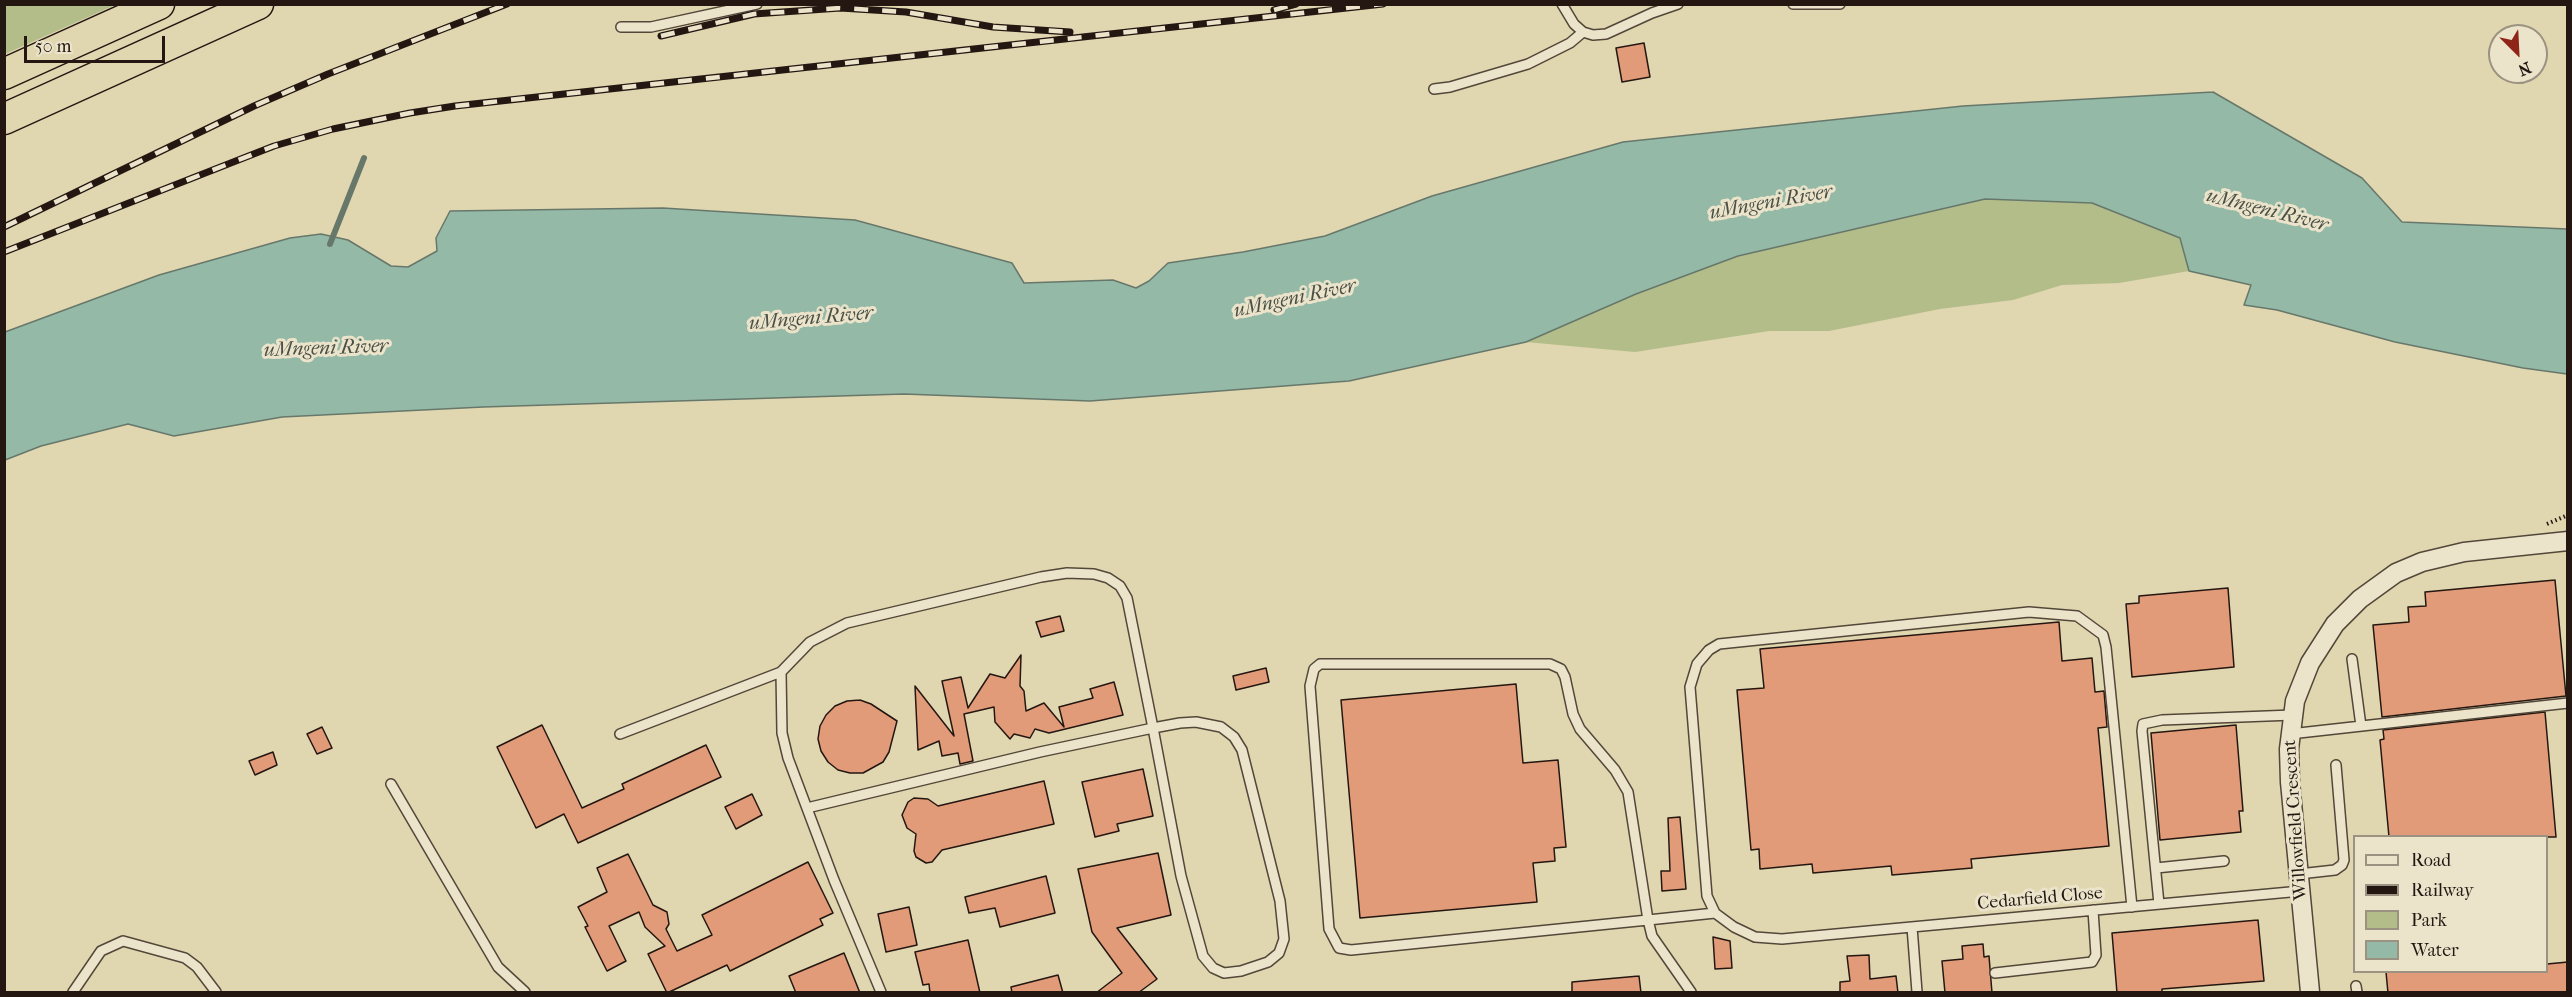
<!DOCTYPE html>
<html>
<head>
<meta charset="utf-8">
<style>
  body { margin:0 }
  #map { position:relative; width:2572px; height:997px; overflow:hidden; background:#e0d6af; font-family:"IM FELL French Canon",serif }
  canvas { display:block }
  .frame { position:absolute; inset:0; border:6px solid #241712; pointer-events:none }
  .legend { position:absolute; left:2353px; top:835px; width:195px; height:138px; box-sizing:border-box; background:#ebe4cb; border:2px solid #9b9281; margin:0; padding:8px 10px; list-style:none; font-size:18px; color:#241712 }
  .legend li { display:flex; align-items:center; gap:12px; height:30px }
  .legend b { width:30px; border:2px solid #9b9281 }
  .north { position:absolute; left:2488px; top:24px; width:60px; height:60px; box-sizing:border-box; background:#ebe4cb; border:2px solid #9b9281; border-radius:50%; rotate:156deg; font-size:16px; font-weight:700; line-height:24px; text-align:center; color:#241712 }
  .north::after { content:''; display:block; margin:auto; width:21px; height:27px; background:#8f2418; clip-path:polygon(50% 0,100% 100%,50% 72%,0 100%) }
  .scale { position:absolute; left:24px; top:36px; width:141px; height:27px; box-sizing:border-box; border:3px solid #241712; border-top:0; padding-left:8px; font-size:18px; line-height:21px; white-space:nowrap; color:#241712; -webkit-text-stroke:4px #ebe4cb; paint-order:stroke }
</style>
</head>
<body>
<div id="map">
<canvas width="2572" height="997"></canvas>
<div class="frame"></div>
<ul class="legend">
<li><b style="height:8px;background:#ebe4cb"></b>Road</li>
<li><b style="height:8px;background:#241712"></b>Railway</li>
<li><b style="height:16px;background:#b3bd8a"></b>Park</li>
<li><b style="height:16px;background:#94b9a7"></b>Water</li>
</ul>
<div class="north">N</div>
<div class="scale">50 m</div>
</div>
<script>
const c = document.querySelector('canvas').getContext('2d');
c.lineJoin = 'round';
function paint(path, color) {
  c.fillStyle = color;
  c.fill(path, 'evenodd');
}
function toPath(rows) {
  const path = new Path2D();
  for (const r of rows) {
    path.moveTo(r[0], r[1]);
    for (let i = 2; i < r.length; i += 2) path.lineTo(r[i], r[i + 1]);
  }
  return path;
}
function strokePath(path, color, width, dash) {
  c.strokeStyle = color;
  c.lineWidth = width;
  c.lineCap = dash ? 'butt' : 'round';
  c.setLineDash(dash || []);
  c.stroke(path);
}
function label(font, color, halo, rows, align = 'center') {
  c.font = font + ' "IM FELL French Canon",serif';
  c.lineWidth = 6;
  c.setLineDash([]);
  c.textBaseline = 'middle';
  c.strokeStyle = halo;
  c.fillStyle = color;
  for (const [text, x, y, turn = 0] of rows) {
    c.save();
    c.translate(x, y);
    c.rotate((+turn || 0) * Math.PI / 180);
    c.textAlign = isNaN(turn) ? turn : align;
    if (halo) c.strokeText(text, 0, 0);
    c.fillText(text, 0, 0);
    c.restore();
  }
}
paint(toPath([
  [5,4,115,4,115,5,5,54],
  [1985,199,2092,203,2181,238,2189,271,2119,283,2062,285,2013,300,1940,309,1829,331,1769,331,1635,352,1526,342,1636,294,1738,256]
]), '#b3bd8a');
const water = toPath([
  [2213,92,2362,178,2402,222,2567,229,2567,374,2523,368,2395,342,2277,310,2244,305,2251,285,2189,271,2180,238,2092,203,1985,199,1738,256,1636,294,1526,342,1349,381,1090,401,904,394,483,407,282,417,174,436,128,424,41,446,5,460,5,332,159,275,290,238,321,234,348,240,391,266,408,267,437,251,436,238,450,211,663,208,855,220,1012,263,1024,283,1113,280,1136,288,1149,281,1168,263,1243,252,1325,236,1432,196,1623,142,1963,106,2213,92]
]);
paint(water, '#94b9a7');
strokePath(water, '#67786b', 1.5);
strokePath(toPath([
  [330,244,364,158]
]), '#67786b', 6);
const building = toPath([
  [1644,43,1650,77,1622,82,1616,48,1644,43],
  [2555,580,2566,696,2382,717,2373,625,2409,622,2408,607,2426,606,2425,592,2555,580],
  [2228,588,2234,667,2132,677,2126,604,2139,603,2139,596,2228,588],
  [1060,616,1064,631,1041,637,1036,622,1060,616],
  [2059,622,2062,661,2092,658,2095,692,2104,691,2107,727,2098,728,2109,846,1971,859,1972,868,1892,875,1891,866,1813,873,1812,864,1760,869,1759,849,1751,850,1737,690,1764,688,1760,649,2059,622],
  [1021,655,1020,686,1024,691,1026,711,1044,703,1064,727,1059,707,1093,698,1090,689,1114,682,1123,715,1049,733,1035,729,1030,738,1014,734,1010,739,995,722,994,707,964,714,973,761,960,764,958,753,942,756,939,741,918,750,915,686,954,736,942,681,961,677,968,708,990,674,1005,678,1021,655],
  [1266,668,1269,682,1236,690,1233,676,1266,668],
  [1516,684,1523,763,1558,760,1566,847,1554,848,1555,861,1533,863,1537,902,1360,918,1341,700,1516,684],
  [860,700,871,704,897,721,889,752,883,762,863,773,850,773,838,770,828,762,821,751,818,739,820,726,826,715,835,706,847,701,860,700],
  [2545,712,2556,837,2389,837,2380,740,2384,739,2383,730,2545,712],
  [542,725,582,808,624,789,622,784,706,745,721,777,578,843,564,814,536,828,497,747,542,725],
  [2236,725,2243,811,2239,811,2241,832,2160,840,2151,733,2236,725],
  [322,727,332,748,317,754,307,734,322,727],
  [273,752,277,765,255,775,249,761,273,752],
  [1143,769,1153,816,1117,824,1119,831,1095,837,1082,782,1143,769],
  [1044,781,1054,824,942,850,932,862,926,863,916,857,914,851,916,834,907,828,902,815,908,802,914,798,928,799,938,806,1044,781],
  [752,794,762,815,736,829,725,807,752,794],
  [1680,817,1686,889,1662,891,1661,871,1670,871,1668,818,1680,817],
  [1158,853,1171,915,1117,928,1157,979,1138,993,1096,993,1122,973,1092,932,1078,869,1158,853],
  [628,854,653,905,667,912,669,924,666,929,677,951,712,935,702,915,808,862,833,913,820,919,823,925,730,971,727,965,667,993,648,954,665,946,645,927,639,912,609,926,626,961,607,971,585,927,588,926,578,907,607,892,597,868,628,854],
  [1046,876,1055,913,1000,927,995,908,969,913,965,897,1046,876],
  [909,907,917,945,886,952,878,914,909,907],
  [2258,920,2264,981,2162,989,2162,993,2117,993,2112,933,2258,920],
  [1713,937,1730,941,1732,968,1715,969,1713,937],
  [968,940,980,993,930,993,929,984,923,985,915,952,968,940],
  [1983,944,1984,957,1989,956,1992,993,1945,993,1942,961,1963,959,1962,946,1983,944],
  [844,953,860,993,796,993,789,976,844,953],
  [1869,955,1870,979,1896,976,1898,993,1840,993,1840,982,1850,981,1847,956,1869,955],
  [2568,962,2568,993,2388,993,2386,972,2547,972,2547,964,2568,962],
  [1058,975,1063,993,1012,993,1011,987,1058,975],
  [1639,976,1641,993,1572,993,1572,982,1639,976]
]);
paint(building, '#e29b78');
strokePath(building, '#241712', 1.5);
const service = toPath([
  [1562,4,1574,24,1583,32,1593,35,1606,34,1652,13,1678,4],
  [1793,4,1840,4],
  [621,27,651,27,757,4],
  [1434,89,1450,87,1528,64,1570,43,1583,32],
  [2352,659,2361,726],
  [781,672,782,733,788,758,834,880,881,992],
  [620,734,781,672,810,642,847,623,1041,577,1067,573,1094,574,1108,578,1120,586,1127,598,1153,728,1181,876,1203,956,1213,968,1224,973,1241,971,1268,962,1279,953,1284,939,1280,901,1242,750,1234,737,1221,727,1196,722,1180,723,1153,728,1040,752,807,808],
  [2290,734,2568,703],
  [391,784,498,967,525,992],
  [2156,868,2224,861],
  [2299,874,2335,870,2342,865,2344,860,2336,765],
  [2159,904,2142,731,2143,724,2162,720,2293,715],
  [2132,907,2106,647,2103,635,2077,616,2029,612,1719,644,1709,650,1697,664,1690,687,1707,896,1715,913,1734,927,1755,937,1782,939,2301,891],
  [1912,927,1917,992],
  [1995,973,2092,962,2096,955,2093,910],
  [2356,986,2357,992],
  [73,992,101,951,123,941,185,958,197,967,216,992],
  [1691,992,1652,936,1648,920,1628,792,1615,770,1580,729,1573,714,1565,677,1561,669,1550,664,1320,664,1314,669,1310,686,1329,929,1339,948,1351,950,1648,920,1715,913]
]);
const minor = toPath([
  [2310,992,2290,782,2289,749,2295,701,2310,663,2335,624,2360,599,2396,573,2422,562,2464,552,2568,541]
]);
const trunk = toPath([
  [4,74,159,4],
  [4,119,258,4]
]);
strokePath(service, '#534739', 12);
strokePath(minor, '#534739', 21);
strokePath(trunk, '#241712', 33);
strokePath(toPath([
  [2547,524,2568,515]
]), '#241712', 4, [1.5, 3]);
strokePath(service, '#ebe4cb', 9);
strokePath(minor, '#ebe4cb', 18);
strokePath(trunk, '#e0d6af', 30);
const rail = toPath([
  [1274,10,1296,4],
  [661,36,754,14,840,8,906,12,993,27,1070,32],
  [4,227,254,106,328,74,507,4],
  [4,252,274,146,333,129,410,113,455,106,1383,4]
]);
strokePath(rail, '#241712', 7);
strokePath(rail, '#ebe4cb', 4.5, [14]);
label('18px', '#241712', '#ebe4cb', [
  ["Willowfield Crescent",2296,820,-94],
  ["Cedarfield Close",2040,899,-5]
]);
label('italic 20px', '#4b5046', '#ebe4cb', [
  ["uMngeni River",1771,203,-10],
  ["uMngeni River",2267,211,14],
  ["uMngeni River",1295,299,-12],
  ["uMngeni River",811,319,-5],
  ["uMngeni River",326,349,-2]
]);
</script>
</body>
</html>
